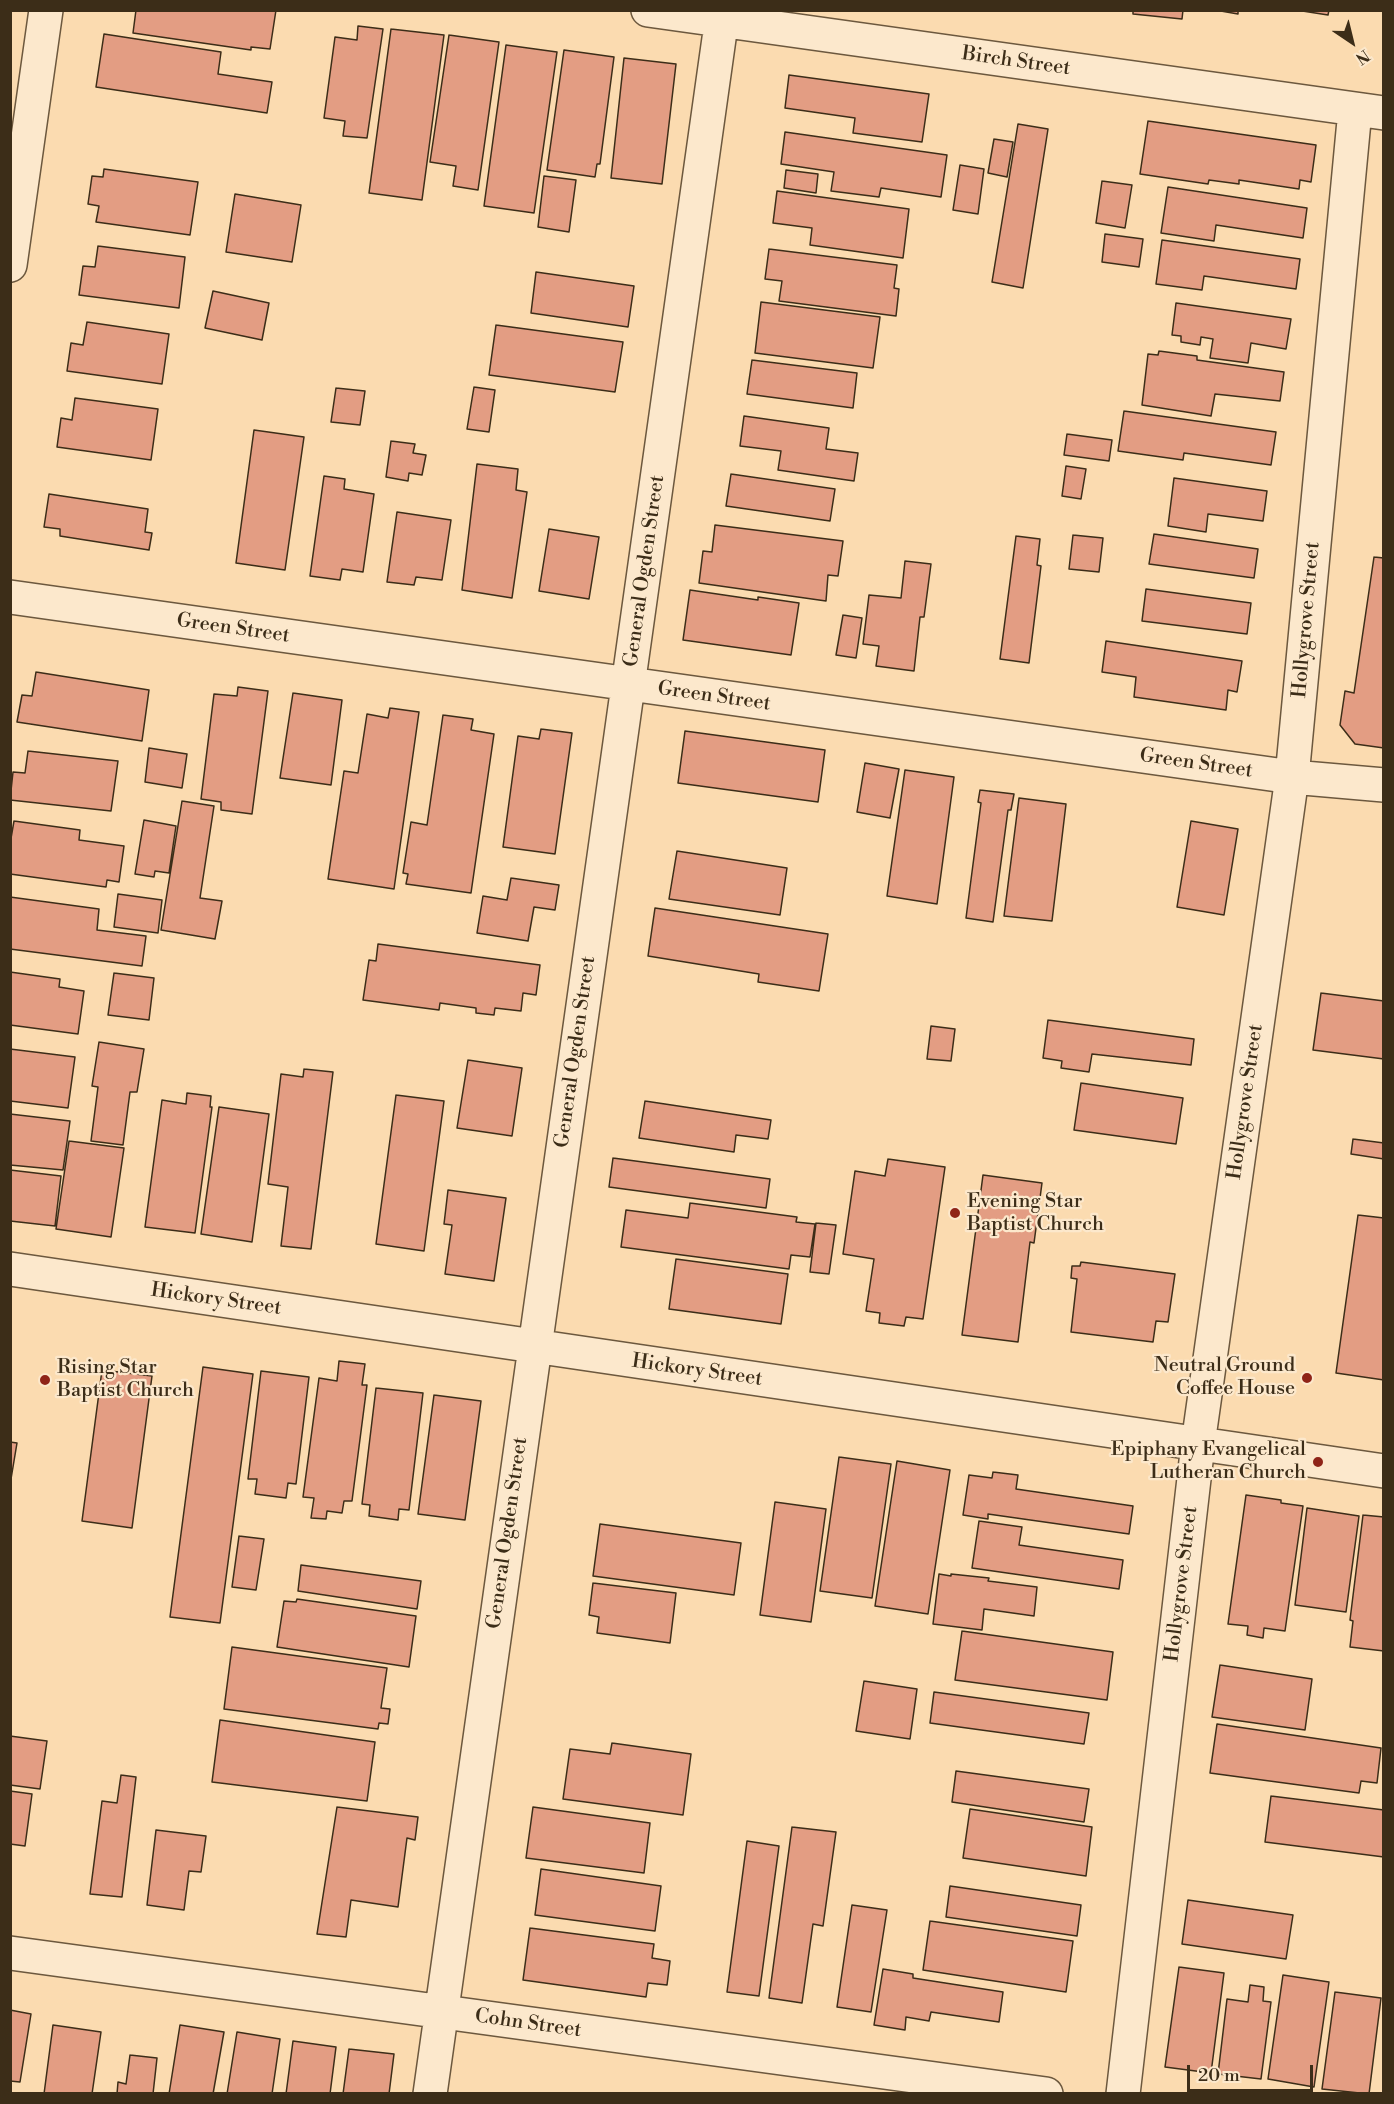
<!DOCTYPE html>
<html>
<head>
<meta charset="utf-8">
<style>
  body { margin:0 }
  #map { position:relative; width:1394px; height:2104px; overflow:hidden; background:#fbdbb0; font-family:"Libre Bodoni",serif }
  canvas { display:block }
  .frame { position:absolute; inset:0; border:12px solid #3c2d18; pointer-events:none }
  .north { position:absolute; left:1322px; top:12px; width:60px; height:60px; -webkit-text-stroke:4px #fce8cc; paint-order:stroke; rotate:145deg; font-size:16px; font-weight:700; line-height:24px; text-align:center; color:#3c2d18 }
  .north::after { content:''; display:block; margin:auto; width:21px; height:27px; background:#3c2d18; clip-path:polygon(50% 0,100% 100%,50% 72%,0 100%) }
  .scale { position:absolute; left:1187px; top:2065px; width:126px; height:27px; box-sizing:border-box; border:3px solid #3c2d18; border-top:0; padding-left:8px; font-size:18px; line-height:21px; white-space:nowrap; color:#3c2d18; -webkit-text-stroke:4px #fce8cc; paint-order:stroke }
</style>
</head>
<body>
<div id="map">
<canvas width="1394" height="2104"></canvas>
<div class="frame"></div>
<div class="north">N</div>
<div class="scale">20 m</div>
</div>
<script>
const c = document.querySelector('canvas').getContext('2d');
c.lineJoin = 'round';
function paint(path, color) {
  c.fillStyle = color;
  c.fill(path, 'evenodd');
}
function toPath(rows) {
  const path = new Path2D();
  for (const r of rows) {
    path.moveTo(r[0], r[1]);
    for (let i = 2; i < r.length; i += 2) path.lineTo(r[i], r[i + 1]);
  }
  return path;
}
function strokePath(path, color, width, dash) {
  c.strokeStyle = color;
  c.lineWidth = width;
  c.lineCap = dash ? 'butt' : 'round';
  c.setLineDash(dash || []);
  c.stroke(path);
}
function label(font, color, halo, rows, align = 'center') {
  c.font = font + ' "Libre Bodoni",serif';
  c.lineWidth = 4.5;
  c.setLineDash([]);
  c.textBaseline = 'middle';
  c.strokeStyle = halo;
  c.fillStyle = color;
  for (const [text, x, y, turn = 0] of rows) {
    c.save();
    c.translate(x, y);
    c.rotate((+turn || 0) * Math.PI / 180);
    c.textAlign = isNaN(turn) ? turn : align;
    if (halo) c.strokeText(text, 0, 0);
    c.fillText(text, 0, 0);
    c.restore();
  }
}
const building = toPath([
  [136,10,276,10,270,49,251,47,251,50,133,33,136,10],
  [1133,10,1183,10,1182,19,1133,14,1133,10],
  [1215,10,1238,10,1238,14,1215,10],
  [1296,10,1329,10,1328,15,1296,10],
  [358,26,383,29,367,138,343,136,345,121,324,118,335,37,357,40,358,26],
  [391,29,444,35,422,200,369,193,391,29],
  [104,34,221,52,218,74,272,82,267,113,96,87,104,34],
  [449,35,499,42,478,190,453,186,456,166,430,162,449,35],
  [506,45,557,52,534,213,484,206,506,45],
  [564,50,614,57,600,164,597,164,595,177,547,170,564,50],
  [624,58,676,64,662,184,611,178,624,58],
  [789,75,929,94,922,142,853,133,855,118,785,108,789,75],
  [1148,121,1316,145,1311,182,1300,180,1299,189,1239,180,1239,184,1209,180,1208,184,1140,174,1148,121],
  [1018,124,1048,129,1023,288,992,282,1018,124],
  [785,132,947,155,941,197,881,188,879,197,831,191,834,172,781,164,785,132],
  [994,139,1013,142,1007,177,988,173,994,139],
  [960,165,984,169,978,214,953,210,960,165],
  [104,169,198,182,190,235,96,222,99,206,88,204,92,176,103,177,104,169],
  [786,170,818,174,816,193,784,188,786,170],
  [544,176,576,180,569,232,538,227,544,176],
  [1102,181,1132,185,1125,228,1096,223,1102,181],
  [1168,187,1307,208,1303,238,1216,225,1214,241,1161,233,1168,187],
  [777,191,909,209,903,258,810,245,812,228,773,223,777,191],
  [235,194,301,205,292,262,226,252,235,194],
  [1105,234,1143,239,1139,267,1102,262,1105,234],
  [1162,240,1300,259,1296,289,1204,276,1202,290,1156,284,1162,240],
  [98,246,185,257,179,308,79,295,83,266,95,267,98,246],
  [769,249,897,265,894,288,899,289,896,316,779,301,782,281,765,279,769,249],
  [536,272,634,286,628,327,531,313,536,272],
  [213,291,269,303,262,340,205,328,213,291],
  [761,302,880,317,873,368,755,353,761,302],
  [1176,303,1291,319,1286,349,1251,343,1248,363,1210,358,1213,339,1201,337,1200,345,1181,342,1181,336,1172,335,1176,303],
  [87,322,169,334,162,384,67,371,71,343,83,345,87,322],
  [496,325,623,342,615,392,489,375,496,325],
  [1159,351,1197,356,1197,360,1284,372,1280,401,1215,394,1211,416,1142,405,1148,354,1158,355,1159,351],
  [752,360,857,373,853,408,747,394,752,360],
  [474,387,495,390,489,432,467,429,474,387],
  [336,388,365,391,360,425,331,422,336,388],
  [75,398,158,409,151,460,57,447,61,418,72,420,75,398],
  [1124,411,1276,432,1271,465,1184,453,1183,460,1118,451,1124,411],
  [744,416,829,428,826,449,858,453,854,481,778,470,781,451,740,446,744,416],
  [254,430,304,437,285,570,236,563,254,430],
  [1067,434,1112,440,1109,461,1064,455,1067,434],
  [391,441,415,444,413,453,426,455,422,475,409,473,408,481,386,477,391,441],
  [477,464,518,469,516,490,527,492,512,598,462,590,477,464],
  [1066,466,1086,469,1081,499,1062,496,1066,466],
  [731,474,835,489,830,521,726,506,731,474],
  [324,476,345,479,344,489,374,494,363,572,342,569,340,580,310,576,324,476],
  [1174,478,1267,491,1263,521,1208,514,1206,532,1168,526,1174,478],
  [49,494,148,509,145,532,152,533,149,550,60,536,60,529,44,527,49,494],
  [397,512,451,520,442,580,416,577,414,585,387,582,397,512],
  [715,525,843,541,838,576,828,575,826,601,699,583,703,551,712,552,715,525],
  [549,529,599,537,589,599,539,591,549,529],
  [1154,534,1258,549,1254,578,1149,564,1154,534],
  [1073,535,1103,538,1099,572,1069,569,1073,535],
  [1016,536,1040,539,1037,565,1041,566,1029,663,1000,659,1016,536],
  [1374,557,1384,558,1384,748,1355,744,1340,725,1345,691,1354,693,1374,557],
  [905,561,931,564,924,617,920,617,914,671,876,666,879,646,863,644,869,595,901,598,905,561],
  [1146,589,1251,603,1247,634,1142,621,1146,589],
  [690,590,758,600,758,597,799,603,791,655,683,640,690,590],
  [843,615,862,618,856,658,836,655,843,615],
  [1106,641,1242,661,1237,692,1228,690,1226,710,1134,697,1136,677,1102,672,1106,641],
  [36,672,149,690,142,741,17,722,22,695,32,696,36,672],
  [238,687,268,691,252,814,221,810,221,802,201,799,214,694,237,696,238,687],
  [293,693,342,700,331,785,280,778,293,693],
  [390,708,419,712,394,889,328,879,344,771,358,773,367,714,388,718,390,708],
  [443,715,473,719,471,730,494,734,471,893,406,884,408,874,403,873,411,822,427,825,443,715],
  [541,729,572,733,555,854,503,847,518,736,539,739,541,729],
  [685,731,825,750,818,802,678,783,685,731],
  [149,748,187,754,182,788,145,782,149,748],
  [28,751,118,761,111,811,10,800,13,772,25,773,28,751],
  [865,763,899,769,890,818,857,812,865,763],
  [905,770,954,777,937,904,887,896,905,770],
  [980,790,1014,794,1011,810,1008,810,993,922,966,918,981,803,978,802,980,790],
  [1019,798,1066,804,1052,921,1004,916,1019,798],
  [182,801,214,806,200,898,222,901,215,939,161,930,182,801],
  [144,820,176,826,169,873,155,871,154,877,135,874,144,820],
  [14,821,80,830,79,840,124,846,119,882,107,880,106,887,10,874,10,844,14,821],
  [1191,821,1238,829,1224,915,1177,907,1191,821],
  [677,851,787,868,780,915,669,899,677,851],
  [511,878,559,885,555,910,534,907,528,941,477,933,483,896,507,900,511,878],
  [118,894,162,900,158,933,114,927,118,894],
  [10,897,99,909,97,930,146,936,142,966,10,949,10,897],
  [655,908,828,934,819,991,758,982,759,974,648,956,655,908],
  [378,944,540,965,536,995,523,993,521,1011,495,1008,494,1015,476,1013,476,1008,440,1003,439,1010,363,1000,369,960,376,961,378,944],
  [10,972,60,979,59,987,84,991,78,1034,10,1025,10,972],
  [114,973,154,978,149,1020,108,1015,114,973],
  [1321,993,1384,1001,1384,1059,1313,1050,1321,993],
  [1048,1020,1194,1039,1191,1065,1092,1054,1089,1072,1061,1068,1062,1061,1043,1058,1048,1020],
  [931,1026,955,1029,951,1061,927,1059,931,1026],
  [99,1042,144,1049,137,1092,130,1092,123,1145,91,1141,98,1087,92,1086,99,1042],
  [10,1049,75,1057,68,1108,10,1101,10,1049],
  [468,1060,522,1068,512,1136,457,1128,468,1060],
  [304,1069,333,1072,311,1249,281,1246,288,1187,268,1184,281,1074,303,1077,304,1069],
  [1081,1083,1183,1098,1176,1144,1074,1130,1081,1083],
  [187,1093,211,1096,210,1107,212,1107,195,1233,145,1227,162,1100,186,1104,187,1093],
  [396,1095,444,1101,424,1251,376,1244,396,1095],
  [645,1101,771,1120,768,1139,736,1135,734,1152,639,1138,645,1101],
  [219,1107,269,1114,252,1242,201,1234,219,1107],
  [10,1114,70,1121,63,1170,10,1165,10,1114],
  [1353,1139,1384,1143,1384,1159,1351,1154,1353,1139],
  [69,1141,124,1148,111,1237,56,1229,69,1141],
  [613,1158,770,1179,766,1208,609,1187,613,1158],
  [888,1159,945,1167,923,1319,906,1317,904,1326,879,1323,880,1313,866,1311,874,1259,843,1254,855,1171,885,1176,888,1159],
  [10,1170,61,1176,55,1226,10,1221,10,1170],
  [983,1175,1042,1183,1034,1243,1030,1242,1018,1342,962,1335,983,1175],
  [448,1190,506,1198,494,1281,445,1274,452,1225,444,1224,448,1190],
  [690,1203,797,1217,796,1222,815,1224,810,1257,791,1255,789,1269,621,1247,626,1210,688,1218,690,1203],
  [1358,1215,1384,1218,1384,1380,1336,1373,1358,1215],
  [816,1223,836,1225,829,1274,810,1272,816,1223],
  [676,1259,788,1274,781,1324,669,1309,676,1259],
  [1081,1262,1175,1274,1168,1322,1156,1321,1153,1342,1071,1332,1077,1279,1071,1278,1072,1266,1080,1266,1081,1262],
  [339,1361,365,1364,362,1385,367,1385,352,1501,344,1501,342,1513,327,1511,326,1519,311,1518,314,1498,303,1497,319,1378,337,1381,339,1361],
  [203,1367,253,1374,220,1623,170,1617,203,1367],
  [102,1370,152,1376,132,1528,82,1521,102,1370],
  [261,1371,309,1377,296,1484,288,1483,286,1498,255,1494,257,1479,248,1479,261,1371],
  [376,1388,423,1393,409,1510,399,1509,398,1520,369,1516,370,1505,362,1504,376,1388],
  [434,1395,481,1401,465,1520,418,1514,434,1395],
  [10,1442,17,1443,10,1485,10,1442],
  [839,1457,891,1464,872,1598,820,1591,839,1457],
  [897,1461,950,1470,928,1614,875,1606,897,1461],
  [993,1472,1018,1475,1016,1489,1133,1506,1129,1534,988,1514,988,1519,963,1515,969,1475,992,1478,993,1472],
  [1246,1495,1281,1500,1281,1503,1303,1506,1285,1631,1264,1628,1263,1638,1247,1635,1248,1626,1228,1624,1246,1495],
  [775,1502,826,1509,811,1622,760,1615,775,1502],
  [1307,1508,1359,1516,1346,1612,1295,1605,1307,1508],
  [1363,1515,1384,1517,1384,1651,1350,1647,1353,1621,1350,1620,1363,1515],
  [979,1521,1022,1527,1019,1545,1123,1560,1119,1589,972,1568,979,1521],
  [600,1524,741,1543,734,1595,593,1576,600,1524],
  [239,1536,264,1539,256,1590,232,1587,239,1536],
  [301,1565,421,1581,417,1609,298,1591,301,1565],
  [939,1574,951,1576,951,1574,989,1578,988,1581,1037,1587,1034,1616,984,1609,982,1630,933,1624,939,1574],
  [593,1583,676,1593,670,1643,597,1633,599,1617,589,1615,593,1583],
  [297,1599,416,1616,409,1667,277,1647,284,1601,296,1602,297,1599],
  [962,1631,1113,1652,1107,1700,955,1680,962,1631],
  [232,1647,387,1668,381,1708,390,1709,388,1724,379,1723,378,1729,224,1709,232,1647],
  [1220,1665,1312,1679,1305,1730,1212,1717,1220,1665],
  [864,1681,917,1689,910,1739,856,1731,864,1681],
  [934,1692,1089,1713,1084,1744,930,1723,934,1692],
  [220,1720,375,1742,367,1801,212,1782,220,1720],
  [1217,1724,1381,1748,1377,1783,1361,1781,1359,1793,1210,1773,1217,1724],
  [10,1736,47,1741,40,1789,10,1785,10,1736],
  [612,1743,691,1754,683,1815,563,1799,570,1749,610,1754,612,1743],
  [956,1771,1089,1789,1084,1822,952,1802,956,1771],
  [121,1775,136,1777,122,1897,90,1894,102,1801,117,1803,121,1775],
  [10,1791,32,1794,25,1846,10,1844,10,1791],
  [1271,1796,1384,1810,1384,1857,1265,1842,1271,1796],
  [337,1807,418,1817,415,1840,407,1838,398,1907,351,1900,346,1937,317,1934,337,1807],
  [533,1807,650,1823,644,1873,526,1858,533,1807],
  [970,1809,1092,1827,1086,1876,963,1858,970,1809],
  [792,1827,836,1832,823,1926,813,1924,802,2003,769,1998,792,1827],
  [156,1830,206,1836,201,1872,189,1871,184,1910,147,1905,156,1830],
  [747,1841,779,1846,759,1996,727,1992,747,1841],
  [541,1869,661,1886,655,1931,535,1915,541,1869],
  [950,1886,1081,1905,1077,1936,946,1917,950,1886],
  [1188,1900,1293,1915,1286,1959,1182,1944,1188,1900],
  [852,1905,887,1910,871,2012,837,2007,852,1905],
  [930,1921,1073,1941,1066,1992,923,1970,930,1921],
  [530,1928,654,1944,652,1958,670,1961,667,1985,648,1983,646,1997,523,1980,530,1928],
  [1179,1967,1224,1973,1211,2073,1165,2067,1179,1967],
  [883,1969,913,1974,913,1978,1003,1992,999,2022,931,2012,929,2021,906,2017,905,2030,874,2025,883,1969],
  [1283,1975,1329,1982,1314,2087,1268,2079,1283,1975],
  [1250,1985,1264,1987,1263,2001,1271,2002,1261,2079,1218,2074,1227,1999,1248,2002,1250,1985],
  [1335,1992,1381,1998,1369,2094,1322,2089,1335,1992],
  [10,2010,31,2014,20,2082,10,2081,10,2010],
  [53,2025,101,2032,92,2094,44,2094,53,2025],
  [180,2025,224,2032,213,2094,169,2094,180,2025],
  [237,2032,280,2039,272,2094,227,2094,237,2032],
  [293,2041,336,2047,330,2094,286,2094,293,2041],
  [349,2049,394,2054,389,2094,343,2094,349,2049],
  [130,2055,157,2058,153,2094,117,2094,118,2082,126,2084,130,2055]
]);
paint(building, '#e39d83');
strokePath(building, '#3c2d18', 1.5);
const minor = toPath([
  [648,10,1384,113],
  [10,265,46,10],
  [10,597,1292,777,1384,785],
  [10,1269,1384,1471],
  [10,1953,1046,2094],
  [430,2094,723,10],
  [1123,2094,1198,1444,1292,777,1355,110]
]);
strokePath(minor, '#6c583e', 36);
strokePath(minor, '#fce8cc', 33);
for (const [x, y, r, color] of [
  [955,1213,6,"#8f2418"],
  [1307,1378,6,"#8f2418"],
  [45,1380,6,"#8f2418"],
  [1318,1462,6,"#8f2418"]
]) {
  const dot = new Path2D();
  dot.arc(x, y, r, 0, 2 * Math.PI);
  c.fillStyle = color;
  c.fill(dot);
  strokePath(dot, '#fce8cc', 2);
}
label('20px', '#3c2d18', '#fce8cc', [
  ["Birch Street",1016,62,8],
  ["General Ogden Street",645,571,-82],
  ["Hollygrove Street",1307,620,-85],
  ["Green Street",233,629,8],
  ["Green Street",714,697,8],
  ["Green Street",1196,764,8],
  ["General Ogden Street",576,1052,-82],
  ["Hollygrove Street",1246,1102,-82],
  ["Hickory Street",216,1300,8],
  ["Hickory Street",697,1371,8],
  ["General Ogden Street",508,1533,-82],
  ["Hollygrove Street",1182,1584,-83],
  ["Cohn Street",528,2024,8]
]);
label('20px', '#3c2d18', '#fce8cc', [
  ["Evening Star",967,1202],
  ["Baptist Church",967,1225],
  ["Neutral Ground",1295,1366,"right"],
  ["Coffee House",1295,1389,"right"],
  ["Rising Star",57,1368],
  ["Baptist Church",57,1391],
  ["Epiphany Evangelical",1306,1450,"right"],
  ["Lutheran Church",1306,1473,"right"]
], 'left');
</script>
</body>
</html>
